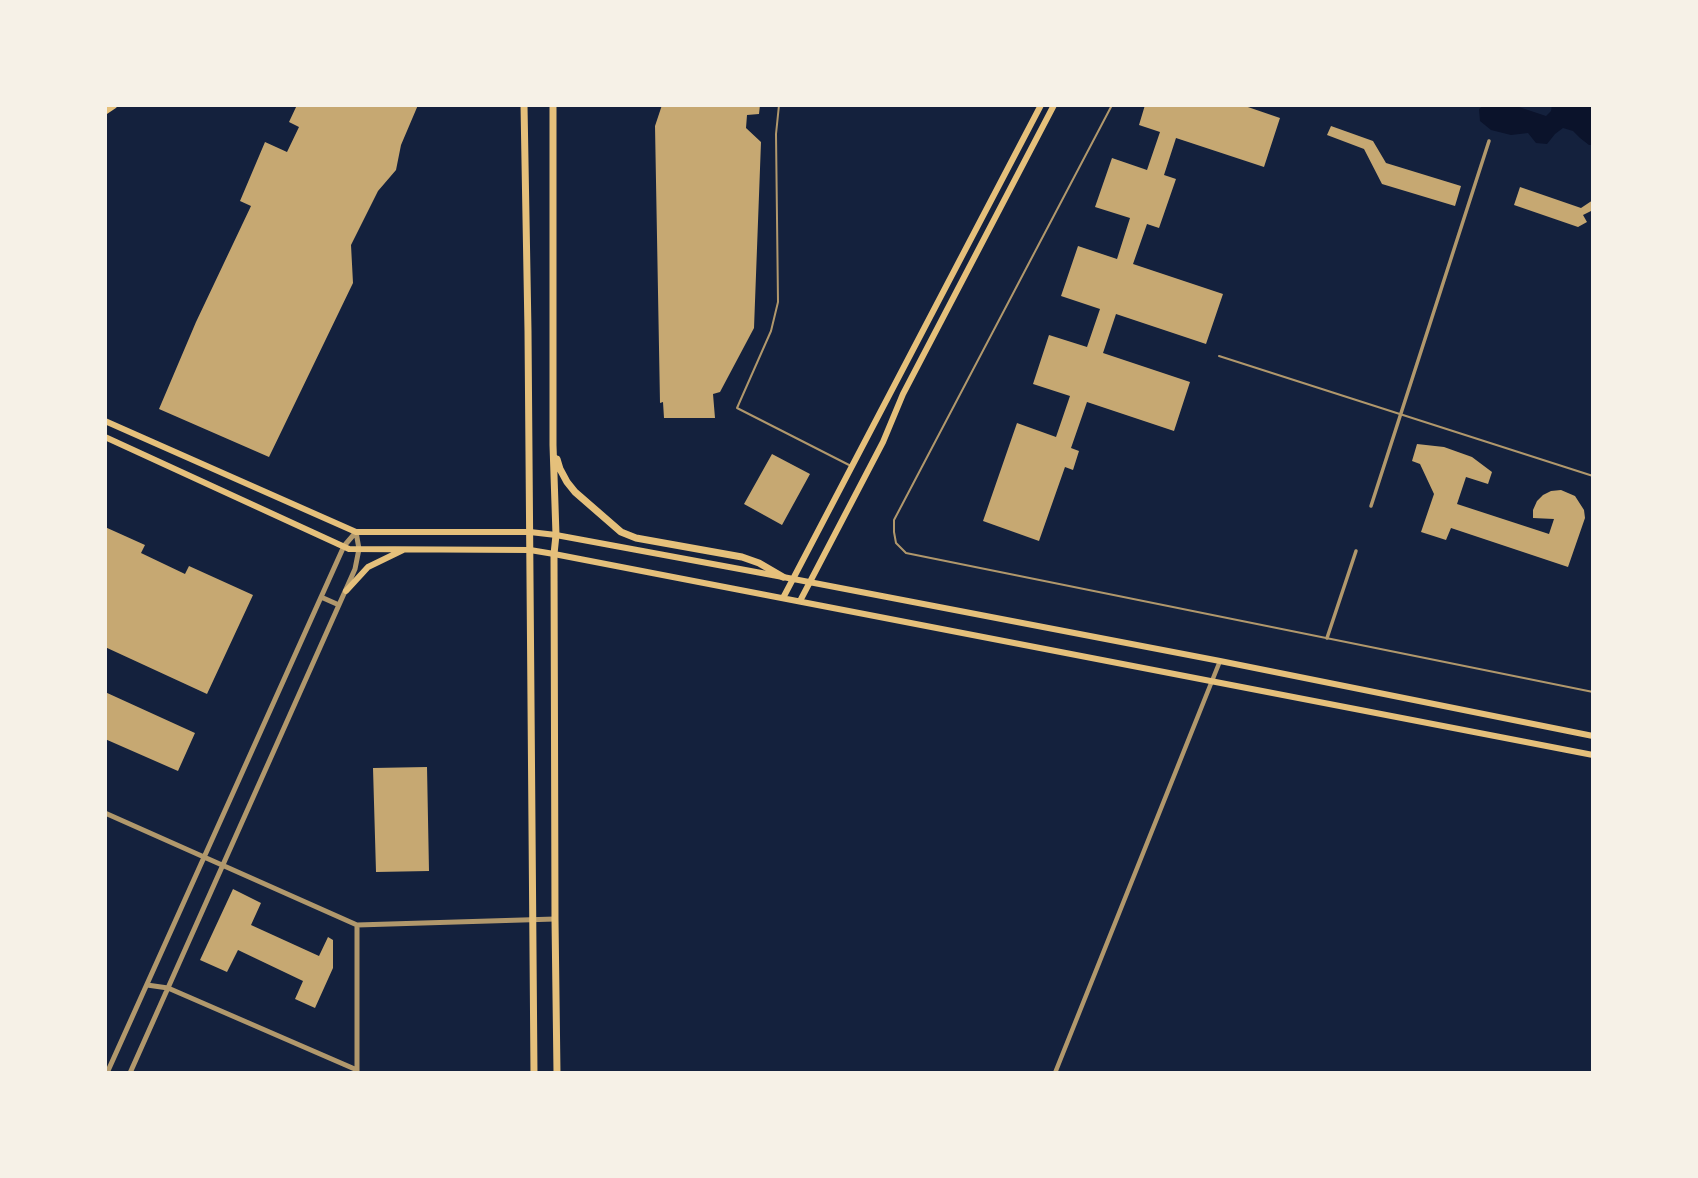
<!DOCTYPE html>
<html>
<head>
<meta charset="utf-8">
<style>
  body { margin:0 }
  #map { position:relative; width:1698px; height:1178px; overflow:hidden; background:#14213d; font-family:"Exo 2",sans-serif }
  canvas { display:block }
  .frame { position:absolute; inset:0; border:107px solid #f6f1e7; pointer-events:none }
</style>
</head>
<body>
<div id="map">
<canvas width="1698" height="1178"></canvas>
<div class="frame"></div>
</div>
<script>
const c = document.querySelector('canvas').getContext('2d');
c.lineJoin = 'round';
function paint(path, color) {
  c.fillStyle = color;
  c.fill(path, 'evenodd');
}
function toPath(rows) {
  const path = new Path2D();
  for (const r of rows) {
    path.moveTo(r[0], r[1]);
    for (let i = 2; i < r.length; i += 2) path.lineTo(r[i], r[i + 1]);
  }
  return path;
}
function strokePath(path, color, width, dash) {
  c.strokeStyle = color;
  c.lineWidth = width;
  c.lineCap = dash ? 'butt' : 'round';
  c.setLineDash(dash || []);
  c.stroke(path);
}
paint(toPath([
  [1484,105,1513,105,1546,116,1551,111,1552,105,1593,105,1593,145,1589,145,1580,138,1573,131,1563,128,1555,134,1547,144,1536,143,1528,133,1511,135,1491,130,1480,121,1479,109]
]), '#0b132b');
paint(toPath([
  [297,105,418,105,401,145,396,170,378,191,351,245,353,283,269,457,159,409,196,322,251,206,240,201,265,142,287,152,299,127,289,122],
  [662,105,760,105,759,114,747,115,746,128,761,142,754,328,720,392,713,394,715,418,664,418,663,402,660,403,655,126],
  [1145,105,1242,105,1280,118,1264,167,1176,138,1164,175,1176,179,1159,228,1147,224,1133,264,1223,294,1206,344,1116,314,1103,353,1190,382,1174,431,1087,402,1071,448,1079,451,1073,470,1065,467,1039,541,983,521,1017,423,1056,437,1070,396,1033,384,1049,335,1087,347,1100,309,1061,296,1078,246,1117,259,1130,218,1095,207,1112,158,1147,170,1160,132,1139,125],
  [1331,126,1373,141,1386,163,1461,186,1455,206,1382,184,1364,149,1327,135],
  [1520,187,1581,208,1593,200,1593,210,1583,215,1587,222,1578,227,1514,205],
  [1417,444,1444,447,1472,457,1492,472,1488,484,1466,477,1457,504,1549,534,1554,519,1533,518,1533,510,1537,501,1543,495,1551,491,1561,490,1575,496,1584,510,1585,518,1568,567,1451,528,1446,540,1421,532,1434,494,1420,464,1412,461],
  [772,454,810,474,782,525,744,504],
  [105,527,145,545,141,553,185,574,189,566,253,595,207,694,105,647],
  [105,692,195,733,178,771,105,739],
  [427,767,429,871,376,872,373,768],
  [233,889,261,903,251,925,319,956,328,937,333,940,333,968,315,1008,295,999,303,981,238,950,227,972,200,960]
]), '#c6a872');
strokePath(toPath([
  [779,105,776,134,778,302,771,331,737,408,851,466],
  [1112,105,894,520,894,532,896,543,906,553,1593,692],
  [1219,356,1593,476]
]), '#b1986c', 2);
strokePath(toPath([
  [1371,506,1489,141],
  [1327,638,1356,551]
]), '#b1986c', 3.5);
strokePath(toPath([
  [1055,1073,1220,661]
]), '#b1986c', 4.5);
strokePath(toPath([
  [321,597,339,605],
  [105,813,357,925,555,919],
  [147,985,168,988,357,1070],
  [357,1072,357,925],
  [107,1073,344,546,356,532],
  [130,1073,355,569,359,549,356,532]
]), '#b1986c', 5);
strokePath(toPath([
  [105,421,356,532,530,532,556,535,783,577,1220,661,1593,736],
  [105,437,349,549,530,550,554,554,1593,755],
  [346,591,368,567,403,550],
  [783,598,1041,105],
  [800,601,883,442,903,394,1054,105]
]), '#e5c07b', 6);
strokePath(toPath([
  [524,105,528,331,534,1073],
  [553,105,553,445,556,535,554,554,555,919,557,1073],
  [105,111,114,105],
  [557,459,560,469,567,482,575,492,621,532,636,538,742,557,759,563,783,577]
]), '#e5c07b', 7);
</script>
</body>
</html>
